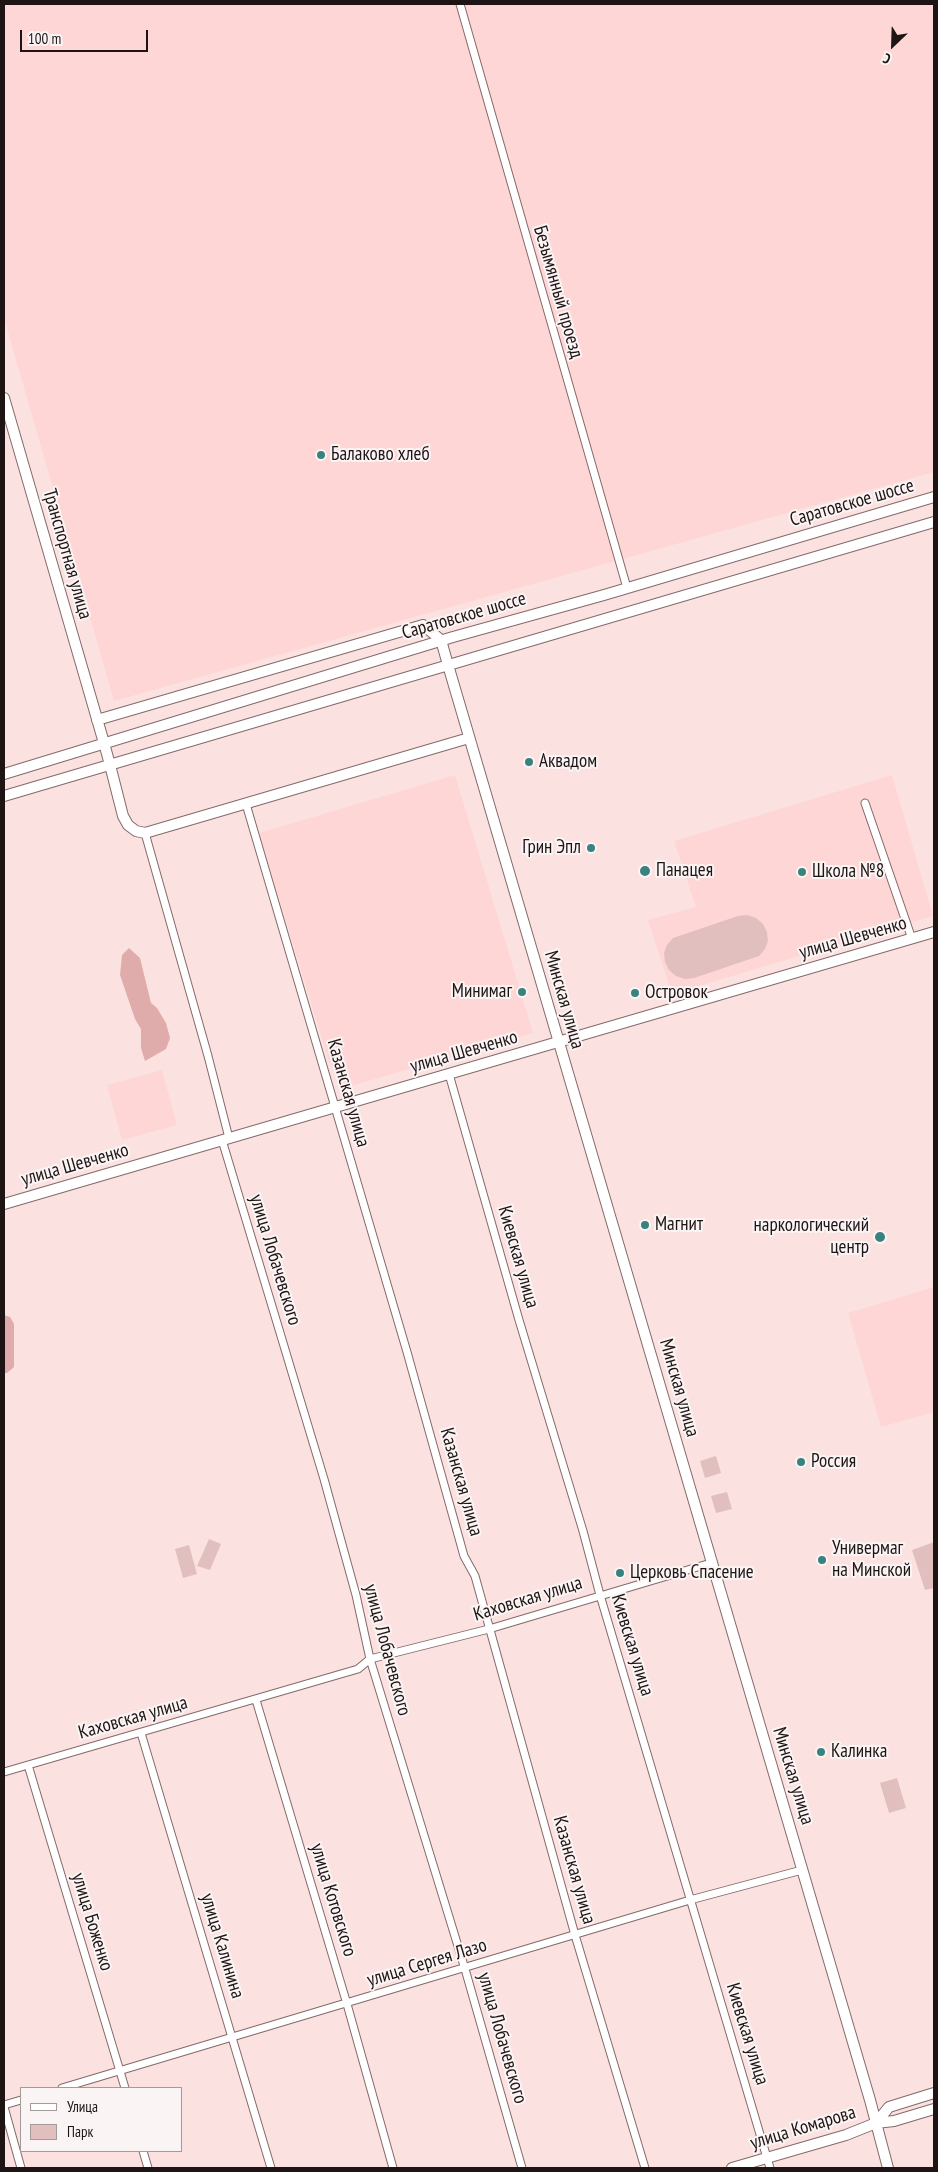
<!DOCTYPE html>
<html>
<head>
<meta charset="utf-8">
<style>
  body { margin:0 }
  #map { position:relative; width:938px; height:2172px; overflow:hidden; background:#fbe2e1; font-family:"PT Sans Narrow",sans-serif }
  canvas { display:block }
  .frame { position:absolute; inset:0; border:5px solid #1e1414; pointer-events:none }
  .legend { position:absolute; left:20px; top:2087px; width:162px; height:65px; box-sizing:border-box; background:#fbf4f4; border:1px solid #a39a9a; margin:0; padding:6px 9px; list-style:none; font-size:15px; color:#1e1414 }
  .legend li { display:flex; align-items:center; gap:10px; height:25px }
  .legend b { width:25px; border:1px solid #a39a9a }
  .north { position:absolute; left:868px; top:20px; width:50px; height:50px; -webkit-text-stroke:4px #fbf4f4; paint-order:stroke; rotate:204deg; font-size:14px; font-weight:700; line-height:20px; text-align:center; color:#1e1414 }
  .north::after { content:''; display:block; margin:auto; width:18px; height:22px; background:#1e1414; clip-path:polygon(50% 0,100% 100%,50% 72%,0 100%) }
  .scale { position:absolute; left:20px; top:30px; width:128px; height:22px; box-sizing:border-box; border:2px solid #1e1414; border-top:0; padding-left:6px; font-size:15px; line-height:18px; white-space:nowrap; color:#1e1414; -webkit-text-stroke:4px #fbf4f4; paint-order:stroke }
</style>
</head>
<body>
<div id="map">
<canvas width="938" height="2172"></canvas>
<div class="frame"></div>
<ul class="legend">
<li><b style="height:6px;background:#fff"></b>Улица</li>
<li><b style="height:14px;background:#e2bfbf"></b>Парк</li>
</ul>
<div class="north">С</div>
<div class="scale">100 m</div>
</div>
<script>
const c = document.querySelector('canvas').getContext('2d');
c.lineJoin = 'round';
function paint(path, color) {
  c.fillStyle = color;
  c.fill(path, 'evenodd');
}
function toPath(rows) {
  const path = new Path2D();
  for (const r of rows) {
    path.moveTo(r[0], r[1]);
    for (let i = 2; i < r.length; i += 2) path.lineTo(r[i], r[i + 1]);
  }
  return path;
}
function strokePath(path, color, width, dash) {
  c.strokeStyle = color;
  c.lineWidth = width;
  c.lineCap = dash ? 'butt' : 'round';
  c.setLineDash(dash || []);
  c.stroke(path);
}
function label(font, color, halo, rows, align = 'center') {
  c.font = font + ' "PT Sans Narrow",sans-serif';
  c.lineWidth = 4;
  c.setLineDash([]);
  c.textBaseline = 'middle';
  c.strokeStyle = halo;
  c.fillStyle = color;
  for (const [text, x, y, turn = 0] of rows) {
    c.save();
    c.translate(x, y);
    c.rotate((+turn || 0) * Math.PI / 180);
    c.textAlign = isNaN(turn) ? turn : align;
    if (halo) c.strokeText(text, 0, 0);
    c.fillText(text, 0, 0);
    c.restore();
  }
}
paint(toPath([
  [4,4,934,4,934,472,114,701,4,318],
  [455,775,533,1033,344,1088,329,1062,259,833],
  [892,775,933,916,672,994,648,920,696,907,674,841],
  [162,1070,177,1125,122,1140,107,1085],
  [934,1287,934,1412,881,1427,848,1313]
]), '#fed6d6');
paint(toPath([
  [747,915,756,918,763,924,767,932,768,941,765,949,759,956,694,978,685,979,676,976,669,970,665,962,664,953,667,945,673,938,738,916],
  [716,1456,721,1473,705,1478,700,1461],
  [727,1492,732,1509,716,1513,711,1496],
  [209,1539,221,1544,210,1570,197,1566],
  [934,1542,934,1588,925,1590,912,1550],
  [189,1545,197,1574,183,1578,175,1549],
  [897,1778,906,1808,889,1813,880,1783]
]), '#e2bfbf');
paint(toPath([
  [129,948,140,958,151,1003,157,1008,166,1023,170,1038,166,1049,145,1061,141,1048,141,1029,135,1019,120,975,122,955],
  [4,1315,10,1317,14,1324,14,1367,7,1373,4,1373]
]), '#e0abab');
const street = toPath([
  [460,4,627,588],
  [865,803,912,939],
  [246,804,407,1352,464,1556,475,1576,575,1935,645,2168],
  [145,833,208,1056,229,1138],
  [449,1074,519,1320,583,1531,600,1595,770,2168],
  [222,1140,324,1479,356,1595,370,1659,465,1969,522,2168],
  [256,1700,347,2004,393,2168],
  [141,1733,271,2168],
  [28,1765,125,2088],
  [4,1772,358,1669,370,1659,489,1629,711,1563],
  [62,2088,690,1900,802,1870],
  [4,2105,21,2100],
  [4,2107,21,2168],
  [143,2151,148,2168]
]);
const secondary = toPath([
  [4,398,104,743],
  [448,665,870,2100,888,2168],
  [97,720,423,625,441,640],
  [110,765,123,816,128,825,136,831,145,833,469,738],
  [4,1204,934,932],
  [876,2123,894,2121,934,2109],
  [732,2168,846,2135,876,2123,889,2107,934,2093]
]);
const primary = toPath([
  [441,640,448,665],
  [104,743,110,765],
  [4,774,453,637,604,595,934,497],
  [4,796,934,522]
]);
strokePath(street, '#846969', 9);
strokePath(secondary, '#846969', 12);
strokePath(primary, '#846969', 12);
strokePath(street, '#fff', 7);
strokePath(secondary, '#fff', 10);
strokePath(primary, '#fff', 10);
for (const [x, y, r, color] of [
  [321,455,5,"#3a827f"],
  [529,762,5,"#3a827f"],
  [591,848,5,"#3a827f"],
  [645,871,6,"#3a827f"],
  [802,872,5,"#3a827f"],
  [522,992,5,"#3a827f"],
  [635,993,5,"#3a827f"],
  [645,1225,5,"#3a827f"],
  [880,1237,6,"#3a827f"],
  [801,1462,5,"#3a827f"],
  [822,1560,5,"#3a827f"],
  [620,1573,5,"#3a827f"],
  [821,1752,5,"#3a827f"]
]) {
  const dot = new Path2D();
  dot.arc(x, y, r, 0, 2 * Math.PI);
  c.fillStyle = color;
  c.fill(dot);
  strokePath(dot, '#fbf4f4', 2);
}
label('19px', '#1e1414', '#fbf4f4', [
  ["Безымянный проезд",558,292,74],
  ["Саратовское шоссе",852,503,-16],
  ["Транспортная улица",67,554,74],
  ["Саратовское шоссе",464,616,-16],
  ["улица Шевченко",853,938,-16],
  ["Минская улица",564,1000,74],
  ["улица Шевченко",464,1052,-16],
  ["Казанская улица",348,1093,74],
  ["улица Шевченко",75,1165,-16],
  ["Киевская улица",518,1257,74],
  ["улица Лобачевского",275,1260,73],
  ["Минская улица",679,1388,74],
  ["Казанская улица",461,1482,74],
  ["Каховская улица",528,1599,-17],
  ["Киевская улица",632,1645,73],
  ["улица Лобачевского",387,1650,75],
  ["Каховская улица",133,1718,-16],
  ["Минская улица",793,1776,73],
  ["Казанская улица",574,1870,74],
  ["улица Котовского",333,1900,73],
  ["улица Боженко",92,1922,73],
  ["улица Калинина",222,1946,73],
  ["улица Сергея Лазо",427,1963,-17],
  ["Киевская улица",747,2034,73],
  ["улица Лобачевского",502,2038,74],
  ["улица Комарова",803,2128,-17]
]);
label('19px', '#1e1414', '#fbf4f4', [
  ["Балаково хлеб",331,455],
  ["Аквадом",539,762],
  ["Грин Эпл",581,848,"right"],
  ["Панацея",656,871],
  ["Школа №8",812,872],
  ["Минимаг",512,992,"right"],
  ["Островок",645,993],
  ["Магнит",655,1225],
  ["наркологический",869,1226,"right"],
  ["центр",869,1248,"right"],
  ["Россия",811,1462],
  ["Универмаг",832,1549],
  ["на Минской",832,1571],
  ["Церковь Спасение",630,1573],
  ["Калинка",831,1752]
], 'left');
</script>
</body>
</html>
